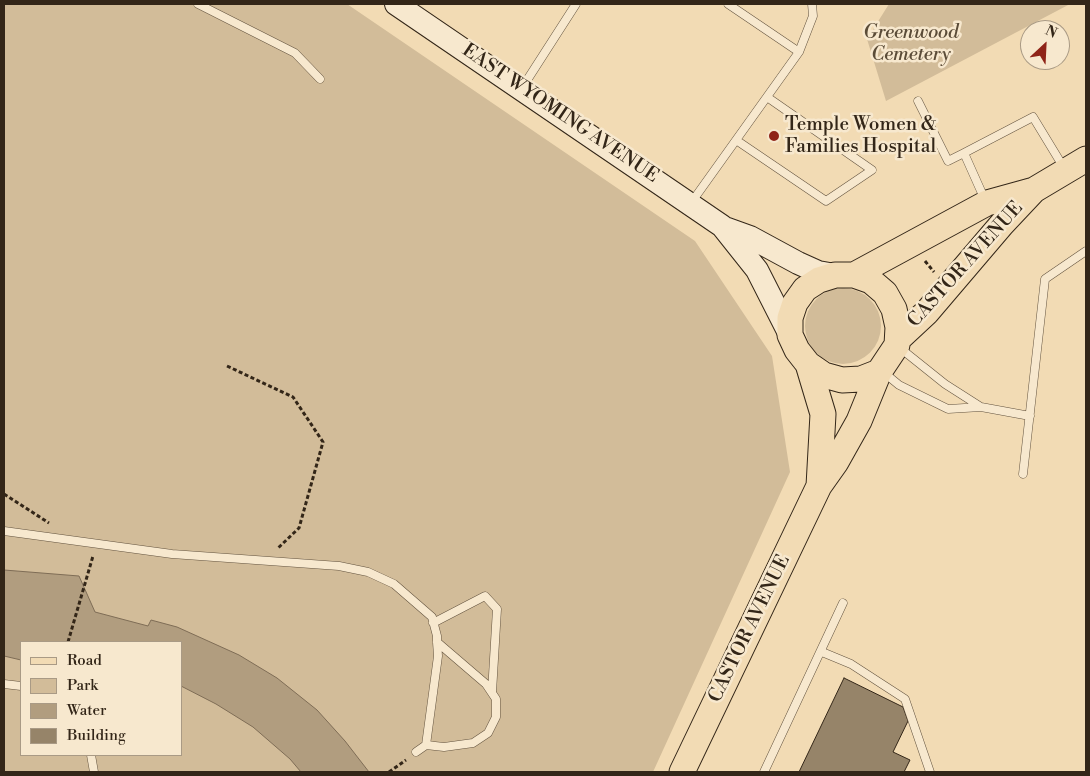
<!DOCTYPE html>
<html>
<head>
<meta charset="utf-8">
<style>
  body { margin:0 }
  #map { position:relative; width:1090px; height:776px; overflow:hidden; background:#f2dbb4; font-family:"Libre Bodoni",serif }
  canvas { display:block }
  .frame { position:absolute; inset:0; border:5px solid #332618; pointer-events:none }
  .legend { position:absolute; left:20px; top:641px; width:162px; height:115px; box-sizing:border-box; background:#f7e8ce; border:1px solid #a99a85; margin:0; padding:6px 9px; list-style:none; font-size:15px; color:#332618 }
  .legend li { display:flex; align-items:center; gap:10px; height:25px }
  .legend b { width:25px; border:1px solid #a99a85 }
  .north { position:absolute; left:1020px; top:20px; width:50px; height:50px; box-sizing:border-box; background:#f7e8ce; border:1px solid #a99a85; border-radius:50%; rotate:25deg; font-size:14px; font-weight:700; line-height:20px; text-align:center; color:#332618 }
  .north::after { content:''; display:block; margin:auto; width:18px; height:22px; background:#8f2418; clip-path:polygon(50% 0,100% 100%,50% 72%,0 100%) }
</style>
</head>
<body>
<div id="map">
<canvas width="1090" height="776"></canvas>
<div class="frame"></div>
<ul class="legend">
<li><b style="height:6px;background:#f2dbb4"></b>Road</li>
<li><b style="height:14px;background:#d2bc99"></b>Park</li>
<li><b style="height:14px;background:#b19d7f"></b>Water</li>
<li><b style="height:14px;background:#968469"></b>Building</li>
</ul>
<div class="north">N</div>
</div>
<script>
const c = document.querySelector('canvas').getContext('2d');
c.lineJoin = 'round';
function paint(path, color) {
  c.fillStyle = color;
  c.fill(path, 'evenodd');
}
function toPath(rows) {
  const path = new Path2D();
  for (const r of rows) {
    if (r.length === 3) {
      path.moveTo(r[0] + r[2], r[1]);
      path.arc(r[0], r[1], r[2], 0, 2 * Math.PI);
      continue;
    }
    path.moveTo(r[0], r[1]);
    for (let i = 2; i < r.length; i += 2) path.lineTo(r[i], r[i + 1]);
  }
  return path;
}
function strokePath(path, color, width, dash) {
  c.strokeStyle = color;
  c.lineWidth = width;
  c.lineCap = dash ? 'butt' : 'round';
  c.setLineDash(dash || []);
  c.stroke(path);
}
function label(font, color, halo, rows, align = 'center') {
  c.font = font + ' "Libre Bodoni",serif';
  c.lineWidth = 5;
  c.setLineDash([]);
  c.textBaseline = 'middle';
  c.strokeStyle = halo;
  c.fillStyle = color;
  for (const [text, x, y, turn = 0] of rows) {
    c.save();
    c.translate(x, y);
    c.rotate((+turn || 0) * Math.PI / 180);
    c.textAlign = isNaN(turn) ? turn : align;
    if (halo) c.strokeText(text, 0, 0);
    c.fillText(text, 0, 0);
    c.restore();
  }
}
paint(toPath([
  [4,4,347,4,695,241,772,356,790,472,653,772,4,772],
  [21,642,181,642,181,755,21,755],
  [889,4,1070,4,886,101,867,39],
  [843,326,38]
]), '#d2bc99');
const water = toPath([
  [4,570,79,576,95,612,148,626,151,620,177,627,239,655,277,678,317,710,345,741,369,772,301,772,290,759,253,727,216,704,181,686,181,642,21,642,21,660,4,656,4,570]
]);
paint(water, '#b19d7f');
strokePath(water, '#7f6d56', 1);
const building = toPath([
  [844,678,903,707,908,721,893,752,910,760,904,772,799,772,844,678]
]);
paint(building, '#968469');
strokePath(building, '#332618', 1);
const lane = toPath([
  [198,4,295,53,320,79],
  [728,4,799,52],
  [522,88,576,4],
  [918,101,948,161,964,153,985,200],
  [736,140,826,201,872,170,767,97],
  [964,153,1033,117,1064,168],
  [691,203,799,52,813,16,812,4],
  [900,348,945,384,981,407],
  [882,371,899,385,948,409,981,407,1030,416],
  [1023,474,1045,279,1086,251],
  [4,531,172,554,339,566,368,572,394,584,432,617,437,636,437,642,438,656,426,745,444,747,473,743,488,733,496,717,496,699,486,684,437,642],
  [433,623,485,596,497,609,492,692],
  [822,652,851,664,905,699,930,772],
  [4,684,21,686],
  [416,752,426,745],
  [91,755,94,772],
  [764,772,843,603]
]);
const secondary = toPath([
  [396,4,722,226,757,270,790,335],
  [725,228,750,237,798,263,818,272,835,275]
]);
const primary = toPath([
  [835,275,854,275,871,281,885,293,894,309,898,327,897,345,879,372,861,379,842,380,824,375,808,364,797,350,790,335,790,318,795,303,805,289,819,280,835,275],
  [854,275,987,203,1034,190],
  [898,339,927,312,1002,224,1034,190,1086,159],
  [808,364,823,414,819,486],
  [682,772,819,486,836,462,859,421,879,372]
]);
strokePath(lane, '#63533f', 9);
strokePath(secondary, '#332618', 24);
strokePath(primary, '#332618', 27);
strokePath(toPath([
  [925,261,934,272],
  [227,366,293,397,323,442,299,528,277,549],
  [4,494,49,523],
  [68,642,93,556],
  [389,772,406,760]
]), '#332618', 3, [4, 2.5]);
strokePath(lane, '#f7e8ce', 8);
strokePath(secondary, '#f7e8ce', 22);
strokePath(primary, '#f2dbb4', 25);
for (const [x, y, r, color] of [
  [774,136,6,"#8f2418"]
]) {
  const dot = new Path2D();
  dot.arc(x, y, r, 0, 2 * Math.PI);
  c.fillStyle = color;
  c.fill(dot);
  strokePath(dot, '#f7e8ce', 2);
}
label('italic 19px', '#5b4c38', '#f7e8ce', [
  ["Greenwood",911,33],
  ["Cemetery",911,55]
]);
label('19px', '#332618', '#f7e8ce', [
  ["EAST WYOMING AVENUE",560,114,34],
  ["CASTOR AVENUE",966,265,-48],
  ["CASTOR AVENUE",750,629,-64]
]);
label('19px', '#332618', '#f7e8ce', [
  ["Temple Women &",785,125],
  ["Families Hospital",785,147]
], 'left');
</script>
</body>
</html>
